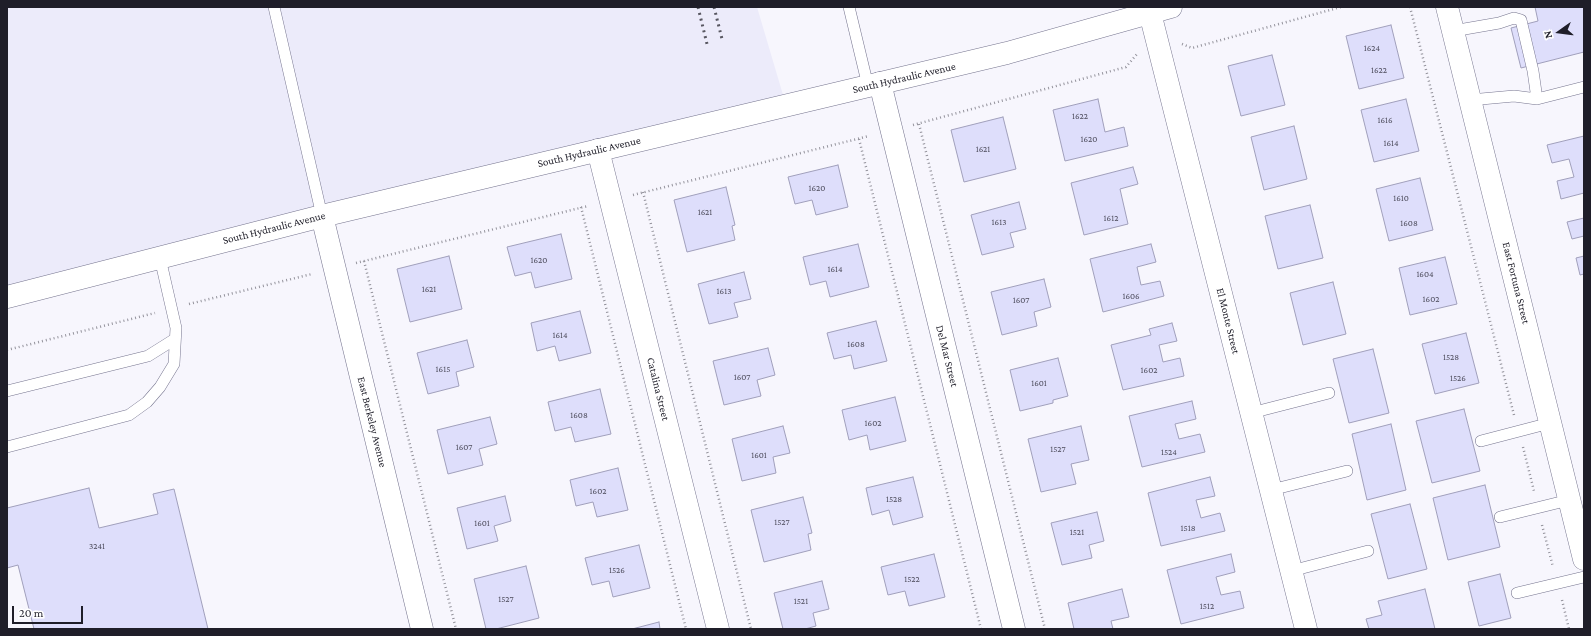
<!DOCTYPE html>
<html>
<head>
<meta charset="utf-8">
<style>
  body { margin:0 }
  #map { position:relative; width:1591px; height:636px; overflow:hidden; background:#f7f6fd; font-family:"Crimson Pro",serif }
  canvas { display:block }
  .frame { position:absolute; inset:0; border:8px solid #1f1e29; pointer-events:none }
  .north { position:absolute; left:1539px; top:12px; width:40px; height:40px; -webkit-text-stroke:3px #fff; paint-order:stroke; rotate:256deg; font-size:11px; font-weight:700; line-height:16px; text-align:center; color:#1f1e29 }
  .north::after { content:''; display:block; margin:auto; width:14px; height:18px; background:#1f1e29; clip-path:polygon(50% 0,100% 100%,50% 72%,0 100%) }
  .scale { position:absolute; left:12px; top:606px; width:71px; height:18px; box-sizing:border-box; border:2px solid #1f1e29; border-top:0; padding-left:5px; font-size:12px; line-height:14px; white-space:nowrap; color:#1f1e29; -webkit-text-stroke:3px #fff; paint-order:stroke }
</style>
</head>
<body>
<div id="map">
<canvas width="1591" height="636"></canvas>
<div class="frame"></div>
<div class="north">N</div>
<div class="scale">20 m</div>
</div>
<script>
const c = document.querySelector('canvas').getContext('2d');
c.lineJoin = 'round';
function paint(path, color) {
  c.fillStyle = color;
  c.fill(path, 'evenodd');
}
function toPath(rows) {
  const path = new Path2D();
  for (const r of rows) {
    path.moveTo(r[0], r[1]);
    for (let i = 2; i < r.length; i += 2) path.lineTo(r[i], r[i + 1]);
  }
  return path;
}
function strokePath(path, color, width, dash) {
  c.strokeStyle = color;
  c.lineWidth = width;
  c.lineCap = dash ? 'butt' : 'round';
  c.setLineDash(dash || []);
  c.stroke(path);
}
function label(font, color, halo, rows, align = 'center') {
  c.font = font + ' "Crimson Pro",serif';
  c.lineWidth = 3.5;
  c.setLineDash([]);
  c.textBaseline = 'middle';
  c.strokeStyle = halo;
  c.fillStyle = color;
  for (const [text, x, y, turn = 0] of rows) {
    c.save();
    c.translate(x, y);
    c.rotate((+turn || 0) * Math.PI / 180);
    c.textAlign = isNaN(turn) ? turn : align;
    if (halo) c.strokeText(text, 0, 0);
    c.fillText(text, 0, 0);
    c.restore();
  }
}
paint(toPath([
  [7,7,757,7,786,105,7,300]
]), '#ecebfa');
const building = toPath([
  [1535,7,1584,7,1584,52,1521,68,1511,28,1538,21,1535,7],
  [1391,25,1404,78,1359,89,1346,36,1391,25],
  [1272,55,1285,105,1241,116,1228,66,1272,55],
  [1098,99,1105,132,1124,127,1128,146,1065,161,1053,110,1098,99],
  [1406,99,1419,151,1374,162,1361,110,1406,99],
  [1003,117,1016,169,964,182,951,130,1003,117],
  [1294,126,1307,179,1264,190,1251,137,1294,126],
  [1584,136,1584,193,1561,199,1557,181,1574,177,1569,159,1552,163,1547,145,1584,136],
  [838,165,848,207,816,215,812,200,795,204,788,177,838,165],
  [1133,167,1138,184,1120,189,1128,224,1084,235,1071,183,1133,167],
  [1420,178,1433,230,1389,241,1376,189,1420,178],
  [726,187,735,225,732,226,735,240,687,252,674,200,726,187],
  [1019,202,1026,229,1010,233,1014,247,982,255,971,215,1019,202],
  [1310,205,1323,258,1278,269,1265,216,1310,205],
  [1584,218,1584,236,1572,239,1567,222,1584,218],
  [561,234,572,279,535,288,531,272,515,276,507,247,561,234],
  [858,244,869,287,830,297,826,281,810,285,803,257,858,244],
  [1151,244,1156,262,1137,267,1141,285,1160,281,1164,296,1103,312,1090,259,1151,244],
  [449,256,462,309,410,322,397,269,449,256],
  [1584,256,1584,274,1580,275,1576,258,1584,256],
  [1445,257,1457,304,1410,315,1399,268,1445,257],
  [744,272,751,299,734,303,738,317,709,324,698,284,744,272],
  [1044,279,1051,307,1034,312,1037,326,1002,335,991,292,1044,279],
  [1333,282,1346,334,1303,345,1290,293,1333,282],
  [580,311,591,353,559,361,555,346,537,351,531,323,580,311],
  [876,321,887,361,854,369,851,355,834,359,827,333,876,321],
  [1172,323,1177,341,1159,345,1163,362,1180,358,1184,376,1123,390,1111,345,1151,335,1149,329,1172,323],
  [1466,333,1479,383,1435,394,1422,344,1466,333],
  [467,340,474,367,456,372,459,386,428,394,417,353,467,340],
  [768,348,775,375,757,380,761,396,724,405,713,361,768,348],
  [1373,349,1389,413,1349,423,1333,359,1373,349],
  [1058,358,1068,396,1053,400,1053,403,1020,411,1010,370,1058,358],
  [600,389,611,434,575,442,571,427,555,431,548,402,600,389],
  [895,397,906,441,870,450,867,435,849,440,842,410,895,397],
  [1192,401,1196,419,1175,424,1179,439,1200,434,1205,452,1142,467,1129,416,1192,401],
  [1464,409,1480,471,1432,483,1416,421,1464,409],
  [490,417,497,444,479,449,483,465,448,474,437,430,490,417],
  [1391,424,1406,490,1367,500,1352,434,1391,424],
  [783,426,790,453,773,457,776,473,742,481,732,439,783,426],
  [1081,426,1089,460,1071,464,1076,484,1041,492,1028,439,1081,426],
  [618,468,628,510,597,517,593,502,576,506,570,480,618,468],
  [913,477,923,517,893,525,889,510,872,515,866,488,913,477],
  [1210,477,1215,496,1196,500,1201,518,1220,513,1225,531,1161,546,1148,493,1210,477],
  [1485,485,1500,547,1448,560,1433,498,1485,485],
  [89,488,99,528,158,514,153,494,174,489,208,629,34,629,18,565,7,568,7,508,89,488],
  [505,496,511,521,494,526,498,541,467,549,457,508,505,496],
  [803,497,812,533,808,534,811,550,764,562,751,510,803,497],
  [1410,504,1427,569,1388,579,1371,514,1410,504],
  [1097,512,1104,541,1089,545,1092,558,1062,565,1051,523,1097,512],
  [639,545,650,588,613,597,609,581,592,585,585,558,639,545],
  [934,554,945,597,909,606,905,591,888,595,881,567,934,554],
  [1231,554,1235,572,1216,577,1221,595,1240,591,1244,608,1181,624,1167,570,1231,554],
  [526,566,539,618,496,629,486,629,474,579,526,566],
  [1500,574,1511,618,1479,626,1468,582,1500,574],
  [822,581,829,609,813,613,816,626,805,629,783,629,774,593,822,581],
  [1122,589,1129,617,1111,621,1113,629,1074,629,1068,603,1122,589],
  [1425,589,1435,629,1369,629,1366,619,1382,615,1378,601,1425,589],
  [659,622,660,629,632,629,659,622]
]);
paint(building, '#dedefb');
strokePath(building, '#a09fbb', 1);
const lane = toPath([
  [274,7,322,216],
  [849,7,868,86],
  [1453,31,1499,23,1514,18,1521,20,1533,71,1537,99],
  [1470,100,1514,96,1537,99,1584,87],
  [7,391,148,356,175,339],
  [1251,413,1329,393],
  [1481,441,1550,423],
  [7,447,129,415,147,402,160,387,174,364,176,328,160,258],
  [1271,490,1347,471],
  [1500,517,1569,500],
  [1291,571,1368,551],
  [1517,593,1584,577]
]);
const street = toPath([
  [1447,7,1584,559],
  [1150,13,1306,629],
  [880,83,1014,629],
  [598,150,718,629],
  [322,216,422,629]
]);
const secondary = toPath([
  [7,297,322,216,1007,53,1171,7]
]);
strokePath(lane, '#76758f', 12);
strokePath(street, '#76758f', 23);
strokePath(secondary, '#76758f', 23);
strokePath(toPath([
  [1410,7,1514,415],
  [1182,44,1192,48,1341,7],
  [919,124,1045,629],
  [913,125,1126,67,1137,54],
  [859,139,981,629],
  [643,192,751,629],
  [633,195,869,136],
  [581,207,686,629],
  [364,261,456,629],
  [356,263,588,206],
  [189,304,312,274],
  [7,350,155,313],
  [1523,447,1534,491],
  [1542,525,1553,567],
  [1562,600,1569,629]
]), '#94939c', 2.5, [1, 3]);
strokePath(lane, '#fff', 11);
strokePath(street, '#fff', 22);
strokePath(secondary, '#fff', 22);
strokePath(toPath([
  [698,7,707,44],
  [714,7,722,39]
]), '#585761', 3, [2, 4]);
label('9px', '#4f4e5e', null, [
  ["1624",1372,48],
  ["1622",1379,70],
  ["1622",1080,116],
  ["1616",1385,120],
  ["1620",1089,139],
  ["1614",1391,143],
  ["1621",983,149],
  ["1620",817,188],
  ["1610",1401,198],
  ["1621",705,212],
  ["1612",1111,218],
  ["1613",999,222],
  ["1608",1409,223],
  ["1620",539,260],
  ["1614",835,269],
  ["1604",1425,274],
  ["1621",429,289],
  ["1613",724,291],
  ["1606",1131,296],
  ["1602",1431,299],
  ["1607",1021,300],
  ["1614",560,335],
  ["1608",856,344],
  ["1528",1451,357],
  ["1615",443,369],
  ["1602",1149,370],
  ["1607",742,377],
  ["1526",1458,378],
  ["1601",1039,383],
  ["1608",579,415],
  ["1602",873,423],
  ["1607",464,447],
  ["1527",1058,449],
  ["1524",1169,452],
  ["1601",759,455],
  ["1602",598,491],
  ["1528",894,499],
  ["1527",782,522],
  ["1601",482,523],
  ["1518",1188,528],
  ["1521",1077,532],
  ["3241",97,546],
  ["1526",617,570],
  ["1522",912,579],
  ["1527",506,599],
  ["1521",801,601],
  ["1512",1207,606]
]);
label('11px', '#1f1e29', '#fff', [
  ["South Hydraulic Avenue",904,78,-13],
  ["South Hydraulic Avenue",589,152,-13],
  ["South Hydraulic Avenue",274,228,-14],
  ["East Fortuna Street",1516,283,76],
  ["El Monte Street",1228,321,76],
  ["Del Mar Street",947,356,76],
  ["Catalina Street",658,389,76],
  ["East Berkeley Avenue",372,422,76]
]);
</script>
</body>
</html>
